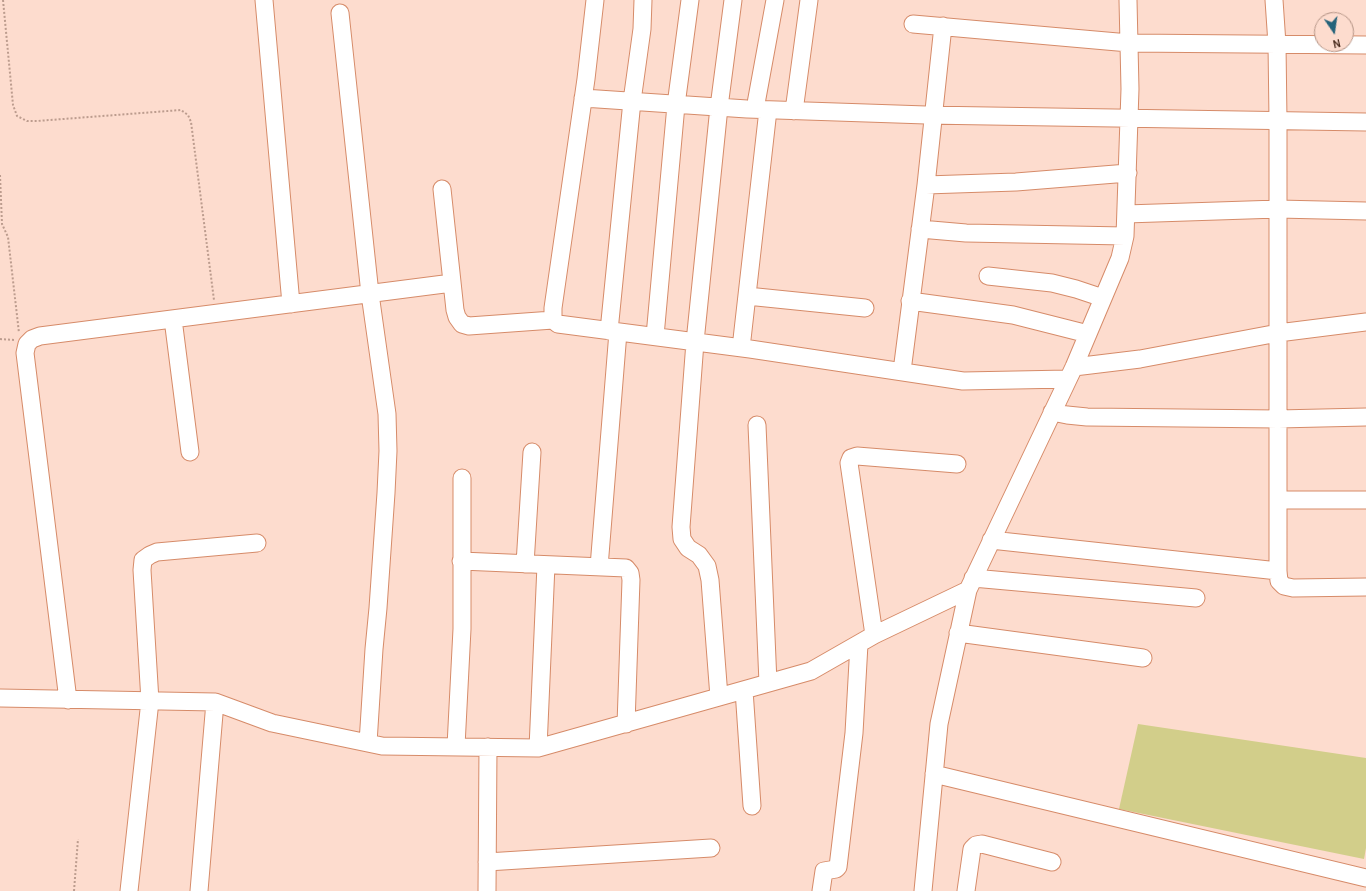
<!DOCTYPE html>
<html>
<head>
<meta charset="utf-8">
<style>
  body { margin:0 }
  #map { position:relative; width:1366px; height:891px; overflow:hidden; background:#fddcce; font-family:Karla,sans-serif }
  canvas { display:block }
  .north { position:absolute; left:1314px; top:12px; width:40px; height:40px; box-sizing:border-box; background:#fddcce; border:1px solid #b49486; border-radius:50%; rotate:167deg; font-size:11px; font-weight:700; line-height:16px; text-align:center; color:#46281a }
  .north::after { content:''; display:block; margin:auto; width:14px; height:18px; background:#25637a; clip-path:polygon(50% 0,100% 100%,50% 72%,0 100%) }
</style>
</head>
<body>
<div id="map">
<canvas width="1366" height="891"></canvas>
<div class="north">N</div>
</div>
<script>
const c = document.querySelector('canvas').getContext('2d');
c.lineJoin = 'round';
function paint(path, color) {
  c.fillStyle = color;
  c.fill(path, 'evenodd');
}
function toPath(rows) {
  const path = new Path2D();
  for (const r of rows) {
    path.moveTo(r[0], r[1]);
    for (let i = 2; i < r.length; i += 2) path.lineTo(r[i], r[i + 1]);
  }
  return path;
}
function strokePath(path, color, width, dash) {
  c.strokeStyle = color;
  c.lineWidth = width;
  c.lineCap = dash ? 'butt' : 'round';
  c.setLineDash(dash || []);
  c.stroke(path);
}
paint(toPath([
  [1138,724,1366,758,1366,848,1364,859,1119,809]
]), '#d2ce8a');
const minor = toPath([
  [264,0,291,304],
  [595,0,586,79,553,308,553,320,558,324,750,349,963,381,1068,379],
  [1274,0,1277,44,1278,120,1278,571,1279,581,1284,586,1293,588,1366,587],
  [340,13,370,294,387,414,388,451,386,493,378,608,374,649,368,743],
  [913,24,1129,43,1366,45],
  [583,98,747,109,926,115,1366,122],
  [755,109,775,0],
  [794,111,809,0],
  [926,185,1016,182,1128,173],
  [442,189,455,310,457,317,462,324,469,326,553,320],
  [1126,214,1278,209,1366,211],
  [920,229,966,233,1125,236],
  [988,276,1052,283,1076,289,1103,298],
  [747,296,865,308],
  [910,301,1013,315,1088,334],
  [173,319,190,452],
  [609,331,632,101,642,29,643,0],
  [655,336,676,105,690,0],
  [741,348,768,110],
  [1074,367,1140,359,1278,333,1366,322],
  [902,371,926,185,943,26],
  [1052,412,1067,415,1087,417,1278,419,1366,417],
  [757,425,768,683],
  [1278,500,1366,500],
  [991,540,1278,571],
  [461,561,626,568,630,573,631,580,626,724],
  [525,564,532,452],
  [599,567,618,332],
  [973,578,1196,598],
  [958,633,1143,658],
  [874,635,849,463,851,458,857,456,957,464],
  [744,690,752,806],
  [719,697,710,580,707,566,699,555,688,548,682,539,681,527,695,342,719,107,733,0],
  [0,698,215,702,272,723,382,746,538,748,811,671,874,635,968,590],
  [68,700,25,353,27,344,32,339,40,336,452,283],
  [456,746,462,629,462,478],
  [538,748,546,565],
  [934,774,1366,878],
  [487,862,711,848],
  [129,891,150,701,142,570,143,560,150,555,157,552,257,543],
  [199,891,215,702],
  [487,891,488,747],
  [821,891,824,871,836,869,838,867,854,733,859,644],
  [923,891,939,724,968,590,1074,367,1120,258,1125,236,1130,89,1128,0],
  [966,891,972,849,976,845,982,844,1052,862]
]);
strokePath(minor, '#d68b69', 19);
strokePath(toPath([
  [3,0,13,105,17,116,27,121,37,121,181,110,188,115,191,122,214,300],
  [0,175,2,224,8,237,19,333],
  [0,339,15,340],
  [74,891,78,839]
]), '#bc9c8e', 2, [2, 2]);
strokePath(minor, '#fff', 17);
</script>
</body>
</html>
